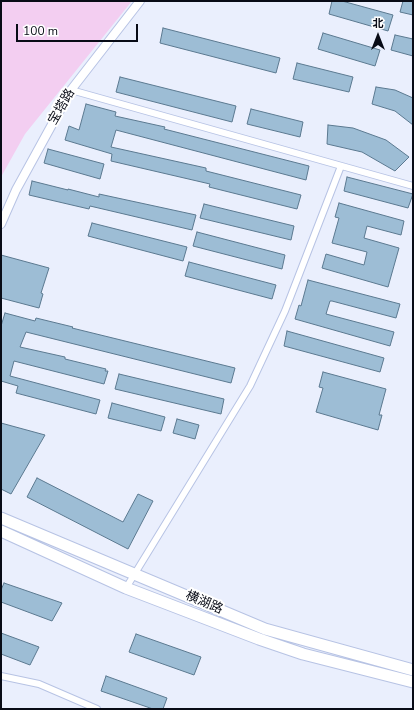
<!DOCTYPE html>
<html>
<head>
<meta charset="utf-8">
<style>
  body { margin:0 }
  #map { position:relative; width:414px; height:710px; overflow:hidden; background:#eaeffd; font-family:"Nunito Sans","Noto Sans SC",sans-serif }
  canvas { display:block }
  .frame { position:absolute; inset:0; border:2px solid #080b16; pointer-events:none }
  .north { position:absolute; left:358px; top:16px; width:40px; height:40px; -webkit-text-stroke:3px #fff; paint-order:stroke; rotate:0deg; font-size:11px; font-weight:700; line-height:16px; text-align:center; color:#080b16 }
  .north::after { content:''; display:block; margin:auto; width:14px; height:18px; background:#080b16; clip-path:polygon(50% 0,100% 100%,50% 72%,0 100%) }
  .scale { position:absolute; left:16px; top:24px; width:122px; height:18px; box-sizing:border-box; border:2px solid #080b16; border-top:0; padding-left:5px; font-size:12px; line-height:14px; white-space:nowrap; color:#080b16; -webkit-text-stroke:3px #fff; paint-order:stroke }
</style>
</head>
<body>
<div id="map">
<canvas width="414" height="710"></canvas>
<div class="frame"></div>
<div class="north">北</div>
<div class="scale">100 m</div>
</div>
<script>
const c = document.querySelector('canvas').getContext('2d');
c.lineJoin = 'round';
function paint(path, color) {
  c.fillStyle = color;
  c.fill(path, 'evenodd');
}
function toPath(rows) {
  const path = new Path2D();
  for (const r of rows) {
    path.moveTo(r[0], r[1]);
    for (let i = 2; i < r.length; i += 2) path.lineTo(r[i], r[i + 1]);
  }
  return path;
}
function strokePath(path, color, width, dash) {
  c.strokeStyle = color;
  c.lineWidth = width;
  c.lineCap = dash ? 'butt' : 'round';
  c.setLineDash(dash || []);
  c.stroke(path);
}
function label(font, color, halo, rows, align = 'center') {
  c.font = font + ' "Nunito Sans","Noto Sans SC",sans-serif';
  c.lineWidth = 4;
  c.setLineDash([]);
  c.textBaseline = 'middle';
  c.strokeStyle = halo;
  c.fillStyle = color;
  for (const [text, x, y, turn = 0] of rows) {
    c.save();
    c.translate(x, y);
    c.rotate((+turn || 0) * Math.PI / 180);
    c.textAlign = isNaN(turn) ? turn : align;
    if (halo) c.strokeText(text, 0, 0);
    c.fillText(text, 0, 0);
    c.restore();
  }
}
paint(toPath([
  [1,1,132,1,25,134,1,177]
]), '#f3cef1');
const building = toPath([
  [332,1,342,1,393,15,388,31,329,14,332,1],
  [403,1,413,1,413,15,400,12,403,1],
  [163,28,280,58,276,73,160,43,163,28],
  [323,33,380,50,375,66,318,49,323,33],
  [395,35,413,39,413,56,391,50,395,35],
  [297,63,353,77,349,92,293,79,297,63],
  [120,77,236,106,232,122,116,92,120,77],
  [376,87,395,90,413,98,413,125,395,111,372,104,376,87],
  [86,104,116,112,115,116,165,127,164,129,309,166,306,180,116,130,111,147,206,168,206,171,301,195,297,209,209,187,210,184,111,161,112,154,65,140,69,126,79,130,86,104],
  [251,109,303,122,300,137,247,124,251,109],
  [328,125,353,128,386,140,409,157,395,171,362,152,327,144,328,125],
  [48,149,104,164,100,179,44,163,48,149],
  [347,177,413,194,408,208,344,191,347,177],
  [32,181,68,190,68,189,99,197,99,194,196,215,192,230,90,206,89,209,29,195,32,181],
  [339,203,404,221,401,235,367,226,364,238,399,248,388,287,322,268,326,254,364,265,367,252,332,243,339,218,335,217,339,203],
  [204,204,294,226,291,240,200,218,204,204],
  [92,223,187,247,183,261,88,236,92,223],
  [197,232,285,255,282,269,193,246,197,232],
  [1,255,49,268,41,293,43,294,39,308,1,298,1,255],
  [189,262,276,285,272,299,185,276,189,262],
  [308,280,400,304,396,318,332,301,330,301,326,314,394,332,390,346,295,319,299,305,301,306,308,280],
  [5,313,35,321,36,318,73,327,72,328,235,368,231,383,26,332,20,347,65,357,65,359,106,369,105,371,108,371,104,384,14,361,10,376,100,400,96,414,16,393,18,386,1,381,1,326,5,313],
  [287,331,384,358,380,372,284,346,287,331],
  [323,372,386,389,379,415,382,415,378,430,316,412,323,388,319,387,323,372],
  [119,374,224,399,221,414,115,389,119,374],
  [112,403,165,417,161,431,108,418,112,403],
  [177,419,199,425,195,439,173,433,177,419],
  [1,423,45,435,11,494,1,489,1,423],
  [37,478,123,522,138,494,153,501,128,549,27,497,37,478],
  [4,583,62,603,52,621,1,602,1,590,4,583],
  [1,633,39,647,30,665,1,654,1,633],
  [136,634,201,657,194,675,129,652,136,634],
  [106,676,167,698,163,709,153,709,101,691,106,676]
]);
paint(building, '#9dbdd5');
strokePath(building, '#5b7990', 1);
const minor = toPath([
  [71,90,413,186],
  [126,588,250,386,285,311,341,166],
  [1,676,39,684,97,709]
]);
const tertiary = toPath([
  [1,224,16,190,71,90,140,1]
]);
const trunk = toPath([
  [1,518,265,629,413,670],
  [1,531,126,588,259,639,303,654,413,682]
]);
strokePath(minor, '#b7c3e4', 8);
strokePath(tertiary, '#b7c3e4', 10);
strokePath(trunk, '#b7c3e4', 13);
strokePath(minor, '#fff', 6);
strokePath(tertiary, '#fff', 8);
strokePath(trunk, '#fff', 11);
label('13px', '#080b16', '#fff', [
  ["宝塔路",62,107,-60],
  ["横湖路",204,603,23]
]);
</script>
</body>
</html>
